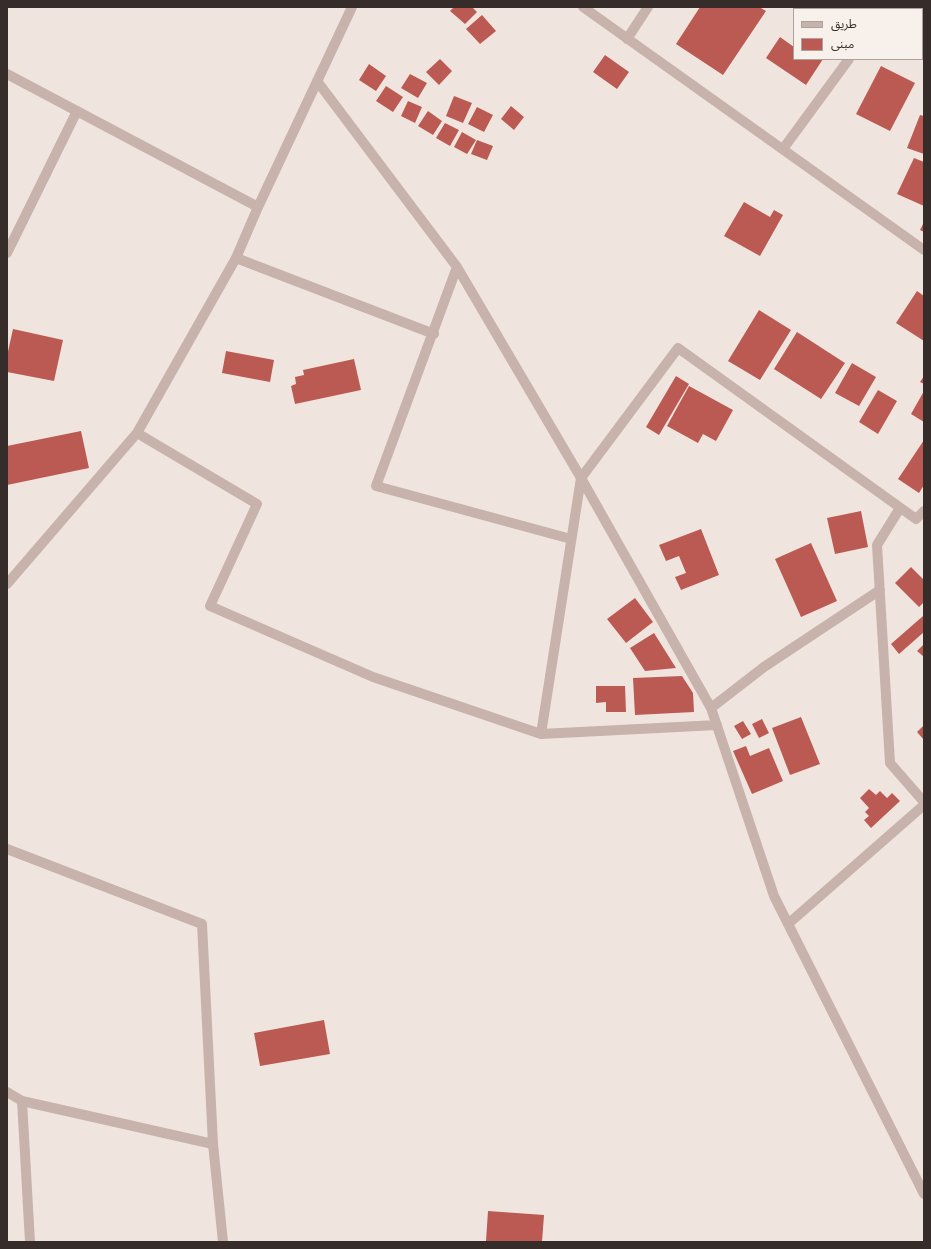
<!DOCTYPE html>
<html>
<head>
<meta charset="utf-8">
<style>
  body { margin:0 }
  #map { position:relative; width:931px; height:1249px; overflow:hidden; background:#f0e5de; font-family:"DM Sans","Noto Sans Arabic",sans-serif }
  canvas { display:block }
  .frame { position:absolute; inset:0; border:8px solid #362c2a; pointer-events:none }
  .legend { position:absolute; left:793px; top:8px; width:130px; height:52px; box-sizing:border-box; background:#f8f0ea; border:1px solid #aaa29d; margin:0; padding:5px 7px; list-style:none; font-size:12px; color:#362c2a }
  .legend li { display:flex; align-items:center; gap:8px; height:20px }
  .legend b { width:20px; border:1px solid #aaa29d }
</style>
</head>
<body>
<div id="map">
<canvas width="931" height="1249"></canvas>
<div class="frame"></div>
<ul class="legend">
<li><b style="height:5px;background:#c7b3ab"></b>طريق</li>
<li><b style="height:11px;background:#bb5a52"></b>مبنى</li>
</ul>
</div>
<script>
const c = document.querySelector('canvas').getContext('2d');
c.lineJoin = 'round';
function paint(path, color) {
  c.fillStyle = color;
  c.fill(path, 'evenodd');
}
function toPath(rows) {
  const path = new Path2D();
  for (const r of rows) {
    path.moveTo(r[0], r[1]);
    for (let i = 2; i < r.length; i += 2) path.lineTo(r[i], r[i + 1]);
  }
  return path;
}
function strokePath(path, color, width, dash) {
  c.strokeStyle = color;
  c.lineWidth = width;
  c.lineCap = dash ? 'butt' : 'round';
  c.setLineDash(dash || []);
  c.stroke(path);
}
paint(toPath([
  [454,7,472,7,477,12,465,24,450,11],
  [700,7,759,7,766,11,723,75,676,44],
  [795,7,809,7,808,9,798,9],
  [482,15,496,31,480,44,466,29],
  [780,37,794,47,794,59,823,59,806,85,766,58],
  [605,55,629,72,617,89,593,72],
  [440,59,452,71,439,85,426,72],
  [369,64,386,76,376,91,359,80],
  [881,66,915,83,890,131,856,114],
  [410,74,427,83,418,98,401,88],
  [386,86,403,97,393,112,376,101],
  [454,96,472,103,463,123,446,116],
  [408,101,422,107,415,123,401,116],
  [511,106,524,117,514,130,501,119],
  [477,107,493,115,484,132,468,124],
  [428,111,442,121,433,135,418,126],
  [920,115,924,116,924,154,907,148],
  [445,123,459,130,450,146,436,138],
  [462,132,476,140,467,154,454,147],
  [477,140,493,146,487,160,471,154],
  [914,158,924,162,924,206,897,194],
  [744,202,770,217,774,210,783,215,760,256,724,236],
  [924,222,924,232,920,230],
  [917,291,924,296,924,341,896,323],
  [759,310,791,330,760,380,728,361],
  [13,329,63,340,54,381,7,372,7,356],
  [797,332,845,363,821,399,774,369],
  [226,351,274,360,270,382,222,373],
  [354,359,361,390,295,404,291,386,296,384,295,377,304,375,303,370],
  [852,363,876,377,859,406,835,393],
  [676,376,689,384,659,435,646,427],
  [924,376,924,384,920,382],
  [689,386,733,410,716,441,703,434,698,443,667,426],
  [878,390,897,401,878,434,859,422],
  [924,391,924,422,911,414],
  [81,431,89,468,7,485,7,446],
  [924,440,924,485,919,493,898,479],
  [861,511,868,547,835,554,827,518],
  [701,529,719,575,681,590,675,577,686,573,679,556,666,561,659,545],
  [811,543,837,601,801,617,775,559],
  [911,567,923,579,924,578,924,602,919,607,895,583],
  [635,598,653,622,626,643,607,619],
  [923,616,924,632,899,654,891,644],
  [654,633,676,668,645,671,630,648],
  [924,644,924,657,917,651],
  [682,676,693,693,694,712,635,715,633,678],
  [596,686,625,686,626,712,606,712,606,702,596,703],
  [801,717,820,764,790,775,772,728],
  [762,719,769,733,759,738,752,724],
  [743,721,751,734,742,739,734,726],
  [924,725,924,740,917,732],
  [746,746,750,756,769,748,783,781,752,794,733,751],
  [869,789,876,795,880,791,887,798,892,793,900,801,871,828,864,820,869,816,865,812,869,808,860,798],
  [324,1020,330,1054,260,1066,254,1033],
  [488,1211,544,1215,542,1242,486,1241]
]), '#bb5a52');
strokePath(toPath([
  [7,74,258,207]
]), '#c7b3ab', 10);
strokePath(toPath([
  [583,7,924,250],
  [885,9,886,7],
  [627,39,648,7],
  [922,54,924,55],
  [317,81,457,267,581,478,711,708,774,896,924,1194],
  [783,149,849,59],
  [7,253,77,111],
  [236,258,434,334],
  [457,267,376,486,571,539],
  [137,433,257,504,210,606,373,677,541,734,717,725],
  [900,508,877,545,890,763,924,802],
  [7,584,137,433,236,258,258,207,352,7],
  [711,708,764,667,880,590],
  [541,734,581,478,678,348,916,519,924,511],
  [7,849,202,924,213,1144,223,1242],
  [788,924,924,805],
  [7,1092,22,1101,213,1144],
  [22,1101,30,1242]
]), '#c7b3ab', 10);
</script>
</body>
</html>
